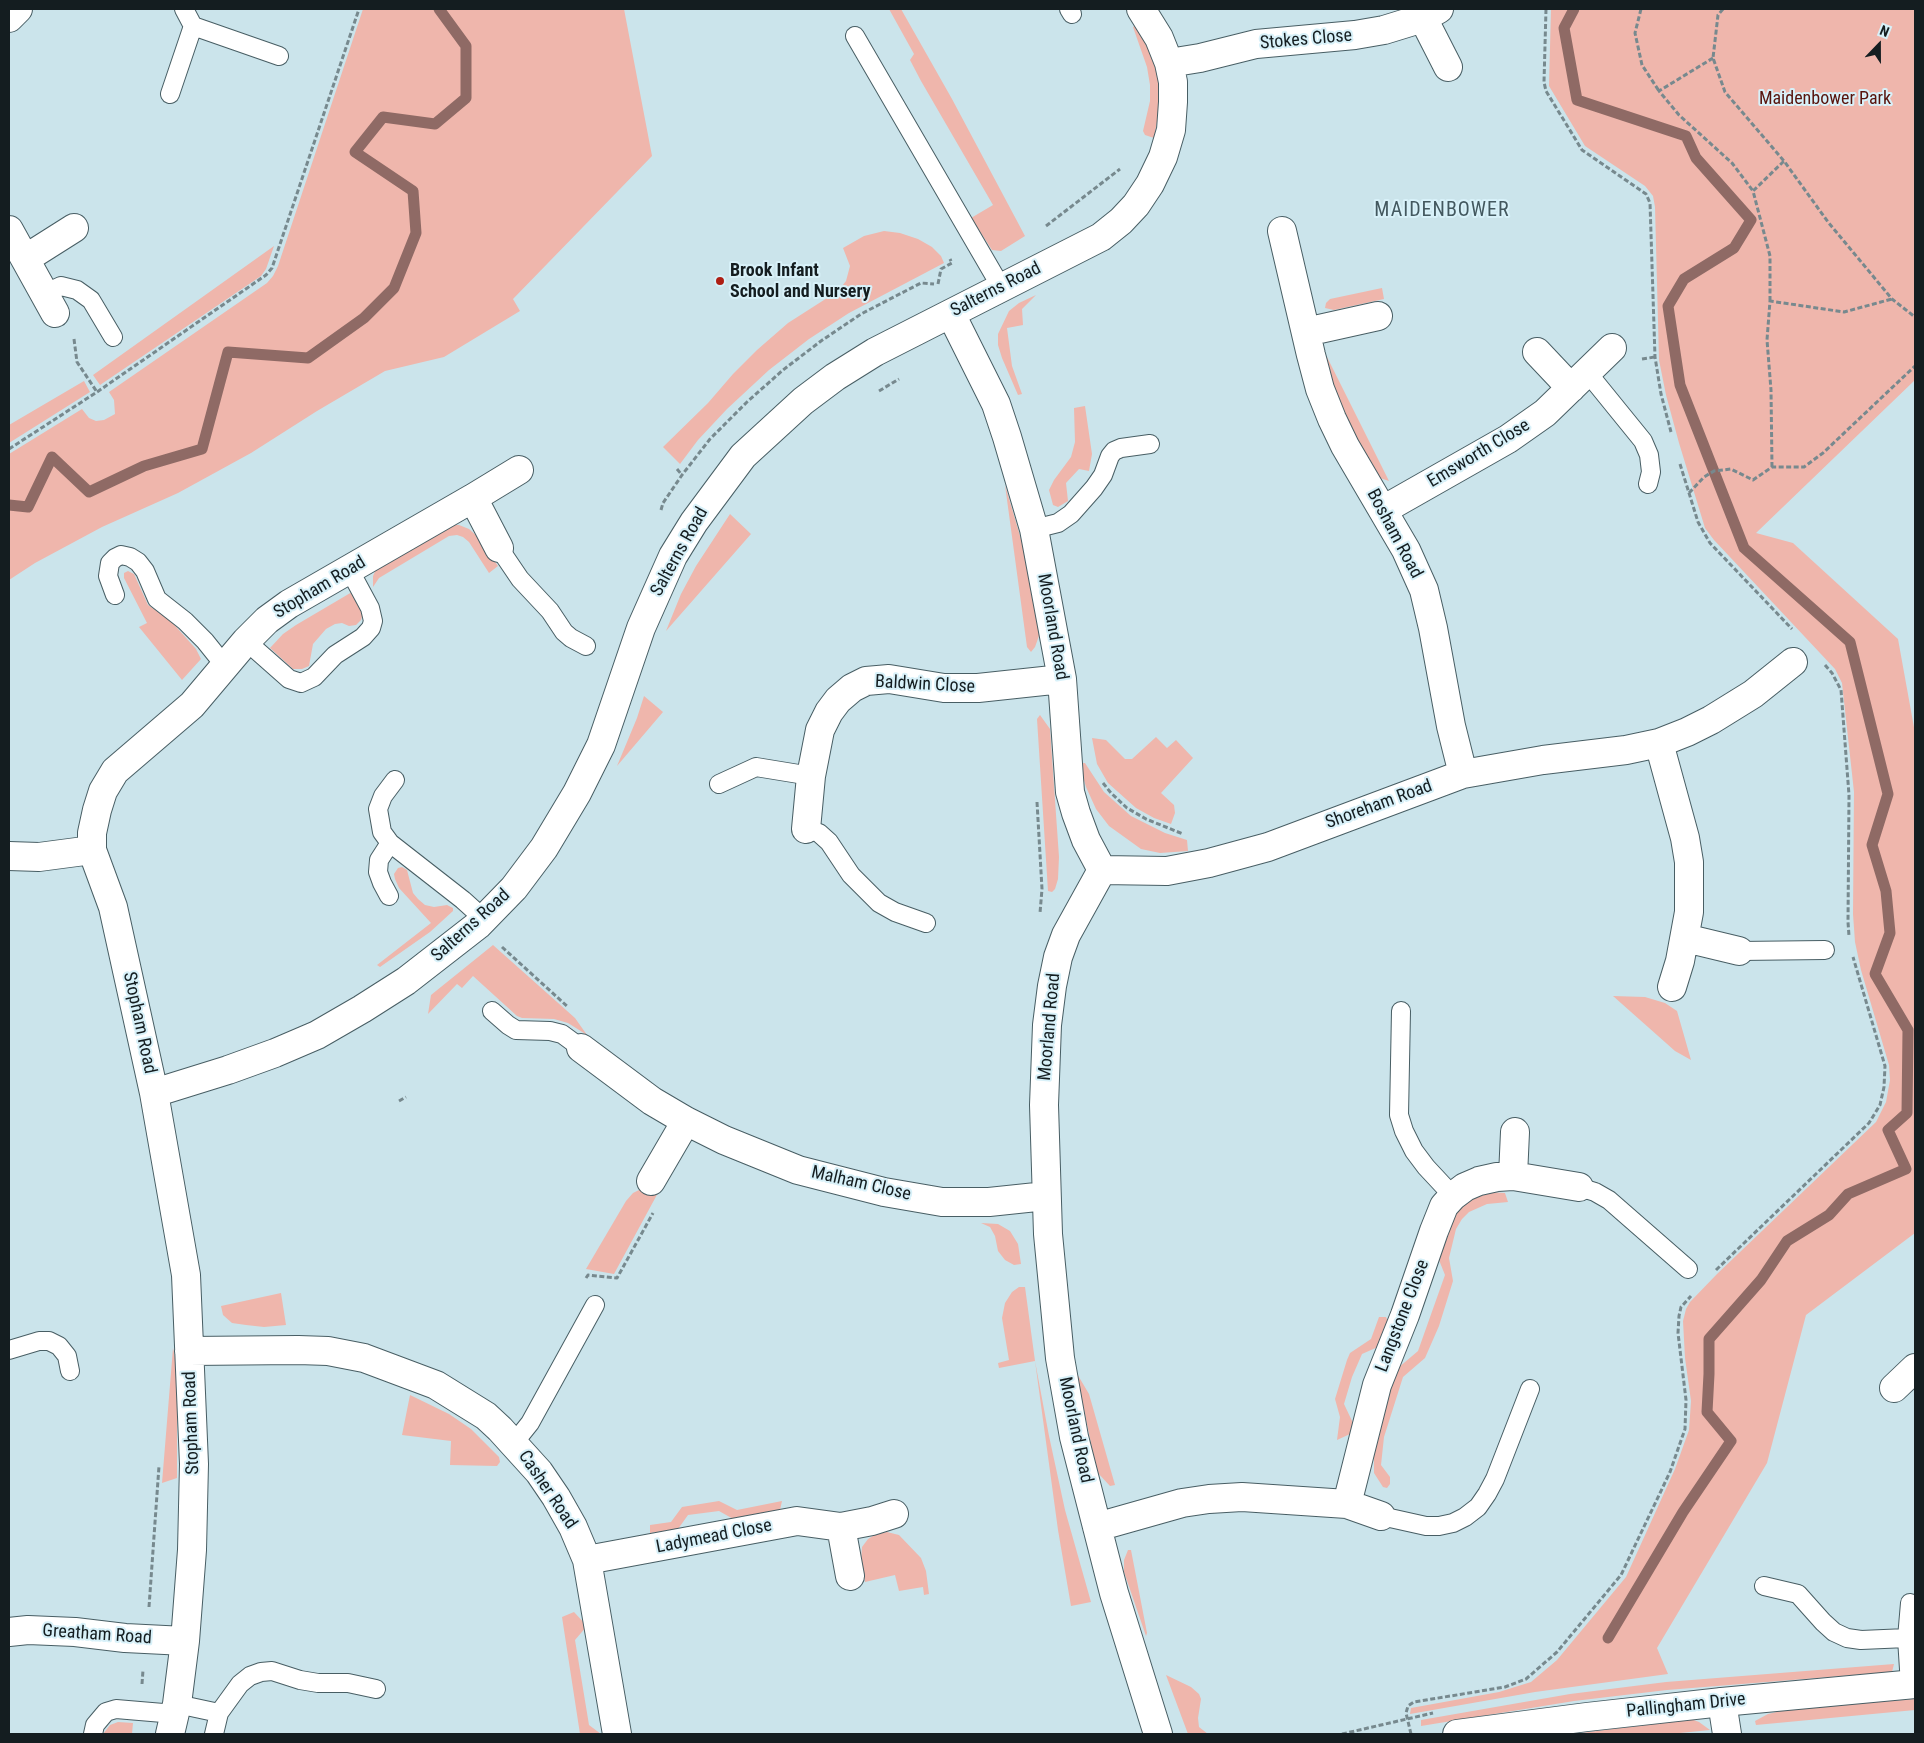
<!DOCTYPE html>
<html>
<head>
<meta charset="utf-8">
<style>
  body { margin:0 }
  #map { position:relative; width:1924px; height:1743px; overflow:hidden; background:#cbe4eb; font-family:"Roboto Condensed",sans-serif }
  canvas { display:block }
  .frame { position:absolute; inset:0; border:10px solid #141d20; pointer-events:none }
  .north { position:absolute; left:1854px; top:20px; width:50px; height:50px; -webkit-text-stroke:4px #d8f1f9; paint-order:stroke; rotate:22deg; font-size:14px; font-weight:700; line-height:20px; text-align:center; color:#141d20 }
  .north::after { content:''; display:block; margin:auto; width:18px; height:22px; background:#141d20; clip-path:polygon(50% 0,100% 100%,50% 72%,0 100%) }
</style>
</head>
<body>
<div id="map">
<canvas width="1924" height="1743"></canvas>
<div class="frame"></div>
<div class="north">N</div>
</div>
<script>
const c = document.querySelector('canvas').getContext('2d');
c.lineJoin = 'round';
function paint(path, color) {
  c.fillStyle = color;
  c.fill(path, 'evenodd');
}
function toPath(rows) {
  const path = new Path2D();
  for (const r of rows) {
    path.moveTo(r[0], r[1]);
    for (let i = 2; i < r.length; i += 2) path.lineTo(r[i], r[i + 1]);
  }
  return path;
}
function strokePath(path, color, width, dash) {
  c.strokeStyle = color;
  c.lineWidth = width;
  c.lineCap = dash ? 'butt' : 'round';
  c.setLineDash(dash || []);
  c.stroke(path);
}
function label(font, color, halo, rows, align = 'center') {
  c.font = font + ' "Roboto Condensed",sans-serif';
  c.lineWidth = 4;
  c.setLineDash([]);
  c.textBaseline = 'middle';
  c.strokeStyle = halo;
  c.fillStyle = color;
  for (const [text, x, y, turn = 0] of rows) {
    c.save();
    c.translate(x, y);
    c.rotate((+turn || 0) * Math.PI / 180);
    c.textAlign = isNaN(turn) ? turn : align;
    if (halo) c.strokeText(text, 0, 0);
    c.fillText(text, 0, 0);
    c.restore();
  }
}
paint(toPath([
  [363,9,624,9,652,156,513,299,520,311,444,357,385,371,317,411,251,453,178,493,102,527,35,563,9,580,9,454,82,409,89,418,96,421,104,420,115,414,114,400,109,392,267,283,273,276,278,266],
  [889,9,901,9,952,99,1025,236,1001,251,992,250,971,218,993,205,921,81,910,60,914,54],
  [1551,9,1915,9,1915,380,1756,533,1793,543,1898,639,1915,733,1915,1233,1806,1315,1767,1463,1657,1648,1668,1674,1535,1692,1410,1714,1411,1708,1499,1692,1531,1682,1557,1660,1626,1577,1675,1469,1689,1430,1691,1401,1685,1358,1683,1321,1686,1309,1690,1302,1717,1274,1876,1122,1886,1102,1890,1080,1889,1065,1861,970,1855,942,1853,914,1854,792,1842,683,1835,669,1714,540,1705,528,1679,443,1666,395,1659,360,1655,207,1653,196,1645,186,1585,146,1549,86],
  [1137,24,1156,63,1159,84,1161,100,1154,138,1145,135,1143,131,1150,101,1150,85,1147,67,1133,27],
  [884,231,900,233,918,239,932,247,941,256,944,263,849,313,809,339,769,370,727,409,698,440,680,464,663,447,708,403,733,374,757,350,788,323,838,291,846,281,850,266,843,248,864,236],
  [274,246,266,269,261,276,100,385,93,375],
  [1382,288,1384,299,1334,310,1325,308,1326,303,1330,299],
  [1036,295,1022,309,1023,325,1007,328,1012,366,1022,394,1018,395,1002,358,998,345,998,334,1009,311,1019,303],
  [1327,357,1389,481,1380,478,1371,468,1343,419,1325,362],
  [84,381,90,392,9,443,9,425],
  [1085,406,1092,454,1089,471,1079,469,1066,483,1068,501,1058,507,1053,505,1049,490,1054,480,1071,457,1075,442,1074,408],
  [1005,485,1028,563,1040,633,1035,647,1031,652,1027,647],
  [730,514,751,534,666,631,681,594,696,566],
  [448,525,459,525,469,529,478,537,498,566,489,573,469,542,463,537,457,535,449,536,379,578,373,587,373,576,377,567],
  [128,571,134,574,148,605,170,620,196,649,201,659,182,680,139,627,147,623,124,578,124,573],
  [352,592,363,613,361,620,356,625,349,626,342,623,335,624,326,629,313,644,309,666,302,669,293,669,270,648,283,634,296,625],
  [644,696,663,712,617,766,637,718],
  [1040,715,1050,729,1059,857,1058,879,1055,889,1052,892,1048,891,1037,719],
  [1156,737,1167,748,1176,740,1193,758,1161,793,1174,805,1175,813,1171,824,1154,818,1136,808,1108,783,1097,764,1092,738,1106,740,1125,759,1132,759],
  [1079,763,1085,763,1104,792,1131,816,1165,833,1187,840,1188,851,1160,853,1141,849,1109,826,1096,809,1086,787],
  [402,867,407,870,413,893,418,899,425,905,434,907,447,905,453,908,453,911,430,932,380,967,377,965,431,923,399,888,395,879,394,874,398,868],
  [493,945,575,1018,587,1035,568,1023,554,1019,522,1018,517,1016,473,976,462,988,457,984,428,1014,431,995],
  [1613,996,1645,997,1665,1003,1677,1011,1691,1060,1675,1051],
  [641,1189,659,1191,614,1274,586,1269,626,1201,633,1193],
  [1489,1192,1505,1193,1508,1202,1487,1204,1469,1212,1462,1219,1456,1229,1449,1258,1453,1281,1439,1326,1425,1358,1403,1377,1384,1437,1381,1465,1390,1477,1390,1484,1387,1488,1383,1487,1374,1473,1374,1453,1389,1393,1398,1368,1418,1351,1445,1275,1437,1255,1458,1209,1477,1195],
  [981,1223,998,1224,1010,1231,1018,1244,1021,1264,1014,1265,1005,1260,998,1251,995,1236,990,1227],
  [1019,1287,1025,1287,1035,1361,1049,1436,1065,1510,1091,1602,1071,1606,1058,1530,1035,1361,999,1368,998,1363,1009,1360,1002,1318,1005,1303,1012,1292],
  [281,1293,286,1325,264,1327,246,1325,232,1323,223,1315,221,1306],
  [1379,1317,1386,1317,1389,1324,1380,1346,1362,1354,1352,1377,1344,1404,1353,1423,1350,1434,1337,1440,1340,1417,1335,1399,1347,1360,1350,1353,1371,1339],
  [173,1348,176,1363,177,1398,177,1478,162,1483],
  [1076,1372,1089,1394,1115,1485,1110,1486,1097,1472],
  [410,1395,449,1414,471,1429,499,1457,500,1462,497,1466,450,1465,451,1441,402,1435],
  [719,1501,737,1510,782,1501,780,1510,735,1520,719,1511,688,1515,678,1529,650,1533,650,1525,671,1522,682,1507],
  [887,1532,899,1535,921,1558,926,1571,929,1594,924,1595,923,1587,899,1591,895,1575,865,1582,861,1560,862,1547,868,1539,876,1534],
  [1128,1550,1131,1550,1147,1633,1146,1636,1124,1572,1124,1560],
  [574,1612,587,1626,575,1640,589,1725,601,1734,580,1734,562,1617],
  [1894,1664,1892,1672,1667,1690,1574,1701,1421,1726,1421,1720,1570,1694,1666,1682],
  [1166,1675,1191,1687,1199,1694,1201,1699,1198,1718,1199,1727,1208,1734,1188,1734],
  [1915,1699,1915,1710,1756,1725,1755,1721,1768,1714,1789,1709],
  [1691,1719,1699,1722,1710,1730,1670,1734,1573,1734],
  [118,1722,133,1723,132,1734,103,1734,110,1725]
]), '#efb6ac');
strokePath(toPath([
  [1574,9,1564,28,1577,100,1686,136,1696,158,1751,220,1734,248,1684,279,1668,306,1680,385,1744,548,1850,642,1888,794,1872,845,1886,891,1890,933,1875,974,1908,1030,1907,1113,1888,1130,1906,1169,1848,1194,1829,1215,1787,1241,1761,1280,1709,1339,1709,1374,1707,1412,1731,1441,1683,1512,1608,1638],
  [9,505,28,507,52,457,89,492,144,466,202,449,228,352,308,358,364,318,394,288,416,233,413,191,355,152,383,117,435,124,466,98,466,46,439,9]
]), '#8f6a65', 11);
const lane = toPath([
  [1069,9,1072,14],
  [193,26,279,56],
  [855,36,1001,287],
  [170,94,193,26,184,9],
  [44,294,61,286,77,290,91,300,113,337],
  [1587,372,1643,441,1649,455,1651,472,1648,484],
  [1034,529,1058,523,1071,514,1094,488,1103,475,1110,456,1114,451,1121,448,1150,444],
  [499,548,520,579,550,611,564,632,571,638,586,646],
  [115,595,108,576,110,563,115,558,121,555,130,557,138,562,145,571,157,599,185,621,205,641,225,666],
  [246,641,289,679,301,683,314,677,335,655,363,637,371,628,373,621,370,608,349,569],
  [395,780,383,796,378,809,382,832,390,843,463,900,484,919],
  [719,784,756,767,811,776],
  [806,829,819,833,829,842,851,875,879,903,895,912,926,923],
  [389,896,382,883,378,872,379,860,390,843],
  [1739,951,1825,950],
  [492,1011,508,1025,516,1030,550,1031,562,1034,581,1048],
  [1401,1011,1399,1115,1404,1131,1414,1151,1426,1167,1453,1196],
  [1579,1187,1595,1192,1609,1200,1688,1269],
  [9,1350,39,1341,49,1341,59,1346,67,1356,70,1371],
  [514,1443,530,1423,595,1305],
  [1381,1516,1426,1526,1439,1526,1453,1523,1465,1517,1478,1507,1487,1494,1495,1479,1530,1389],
  [1764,1586,1798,1594,1823,1622,1834,1632,1847,1638,1861,1640,1907,1638],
  [1910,1685,1907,1638,1910,1603],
  [177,1704,219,1713,240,1684,250,1676,261,1672,272,1671,300,1680,318,1683,348,1683,376,1689],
  [93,1734,95,1725,106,1712,116,1709,175,1714],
  [214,1734,219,1713]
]);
const street = toPath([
  [9,18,18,9],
  [1423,18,1448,67],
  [1169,63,1200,58,1256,44,1355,35,1384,30,1423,18,1439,9],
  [9,230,55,313],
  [1282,231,1311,355,1320,389,1332,419,1345,446,1406,550,1424,590,1433,628,1451,726,1463,774],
  [25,259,74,228],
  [951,314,996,404,1007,437,1034,529,1062,679,1070,792,1076,813,1086,840,1102,870,1066,935,1058,957,1052,986,1047,1025,1044,1105,1048,1234,1060,1358,1074,1437,1114,1593,1158,1734],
  [1306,332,1378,316],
  [1537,352,1571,388],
  [473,498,499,548],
  [1383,510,1508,439,1545,413,1612,348],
  [1659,743,1687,732,1711,720,1753,694,1793,662],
  [806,829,811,776,820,730,829,712,838,700,852,688,866,681,889,679,944,688,978,688,1062,679],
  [9,856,39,857,92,850],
  [1102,870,1167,871,1209,863,1268,847,1463,774,1543,760,1626,750,1659,743,1685,838,1689,862,1689,912,1680,961,1672,987],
  [1685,938,1739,951],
  [581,1048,652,1101,686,1121,724,1140,798,1170,884,1192,942,1202,989,1202,1046,1196],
  [154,1093,228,1070,275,1053,317,1035,362,1009,406,981,478,925,514,888,544,848,577,793,601,745,641,628,673,556,694,522,743,456,803,401,835,377,875,352,1101,237,1121,221,1136,205,1150,184,1163,157,1171,130,1173,102,1173,82,1169,63,1159,38,1141,9],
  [1513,1176,1515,1132],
  [651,1181,686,1121],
  [189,1351,298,1350,328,1351,364,1358,436,1385,486,1416,500,1429,539,1472,556,1497,573,1527,587,1560,617,1734],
  [1894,1388,1915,1368],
  [1347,1504,1381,1516],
  [841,1527,850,1576],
  [1097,1527,1182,1503,1209,1499,1242,1497,1347,1504,1377,1385,1405,1315,1434,1231,1444,1206,1453,1196,1465,1187,1479,1181,1497,1177,1513,1176,1579,1187],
  [587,1560,797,1521,841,1527,872,1521,894,1514],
  [9,1632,28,1630,75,1632,125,1638,185,1641],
  [1722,1702,1727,1734],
  [170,1734,177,1704,185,1641,192,1550,194,1464,186,1275,154,1093,113,907,92,850,92,833,97,810,103,791,115,771,192,705,246,641,267,620,289,604,473,498,519,470]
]);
const secondary = toPath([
  [1457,1734,1587,1717,1722,1702,1915,1684]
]);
strokePath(lane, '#485e64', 20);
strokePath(street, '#485e64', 30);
strokePath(secondary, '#485e64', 30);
strokePath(toPath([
  [1546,9,1544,82,1546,91,1582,150,1646,194,1650,203,1655,357,1661,394,1671,432],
  [1641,9,1635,33,1642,65,1659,91],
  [1723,9,1718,15,1713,58,1725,92,1784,161,1828,222,1892,299,1915,317],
  [1713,58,1659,91,1679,115,1732,163,1753,191],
  [1046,226,1120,169],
  [938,284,941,269,952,263,950,259],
  [1770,301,1770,256,1753,191,1784,161],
  [74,339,77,362,97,392],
  [1642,359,1655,357],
  [879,391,899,379],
  [9,449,97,392,266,275,272,268,359,9],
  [1680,464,1698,522,1710,543,1792,629],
  [1772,467,1771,390,1767,340,1770,301,1844,312,1892,299],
  [677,469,682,475],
  [1689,493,1704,477,1714,471,1731,469,1753,480,1772,467,1804,467,1823,453,1915,366],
  [661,510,663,503,682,475,710,439,747,402,783,370,821,341,861,314,921,283,934,284],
  [1825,665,1832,673,1841,690,1849,795,1848,922,1849,936],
  [1103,783,1111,793,1127,808,1146,819,1183,834],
  [1037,802,1042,889,1040,913],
  [502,947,568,1007],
  [399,1101,406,1097],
  [1716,1270,1869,1123,1880,1105,1884,1087,1885,1066,1853,957],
  [586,1278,588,1275,617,1278,653,1213],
  [149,1607,159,1466],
  [142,1684,143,1670],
  [1342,1734,1433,1713],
  [1411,1734,1406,1713,1408,1706,1414,1702,1505,1687,1526,1679,1557,1652,1621,1575,1670,1472,1685,1429,1686,1400,1678,1333,1679,1316,1681,1307,1691,1296]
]), '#77898e', 3, [5, 2.5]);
strokePath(lane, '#fff', 18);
strokePath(street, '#fff', 28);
strokePath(secondary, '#fff', 28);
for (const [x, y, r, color] of [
  [720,281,5,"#ae1e13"]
]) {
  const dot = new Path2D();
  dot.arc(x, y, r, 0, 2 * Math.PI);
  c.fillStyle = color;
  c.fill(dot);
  strokePath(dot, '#d8f1f9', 2);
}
label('18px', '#141d20', '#d8f1f9', [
  ["Stokes Close",1306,40,-5],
  ["Salterns Road",996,290,-27],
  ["Emsworth Close",1479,454,-31],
  ["Bosham Road",1394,534,62],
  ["Salterns Road",680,552,-61],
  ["Stopham Road",320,588,-31],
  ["Moorland Road",1052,627,80],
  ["Baldwin Close",925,685,3],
  ["Shoreham Road",1379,805,-20],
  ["Salterns Road",471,926,-42],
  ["Stopham Road",139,1023,78],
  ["Moorland Road",1050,1027,-85],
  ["Malham Close",861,1184,13],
  ["Langstone Close",1403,1316,-69],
  ["Stopham Road",192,1423,-92],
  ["Moorland Road",1075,1430,78],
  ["Casher Road",547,1490,56],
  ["Ladymead Close",714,1537,-11],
  ["Greatham Road",97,1635,4],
  ["Pallingham Drive",1686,1706,-6]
]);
label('18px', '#57130c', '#d8f1f9', [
  ["Maidenbower Park",1825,99]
]);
label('bold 18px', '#141d20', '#d8f1f9', [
  ["Brook Infant",730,271],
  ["School and Nursery",730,292]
], 'left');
c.letterSpacing = '1px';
label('20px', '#43585f', '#d8f1f9', [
  ["MAIDENBOWER",1442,211]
]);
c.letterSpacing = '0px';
</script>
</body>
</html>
